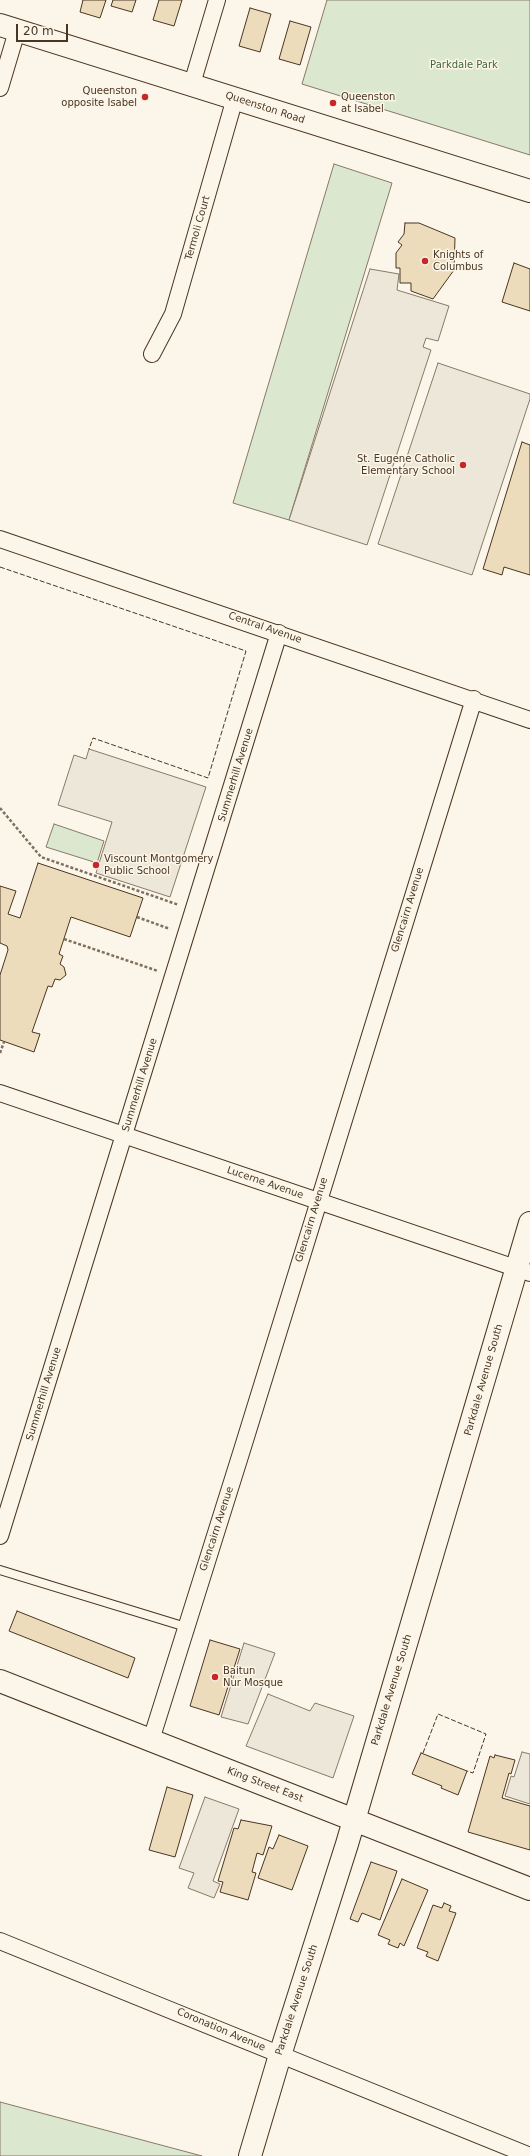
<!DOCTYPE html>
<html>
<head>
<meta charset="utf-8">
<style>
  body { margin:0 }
  #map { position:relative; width:530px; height:2156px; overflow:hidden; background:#fbf6e9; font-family:"DejaVu Sans",sans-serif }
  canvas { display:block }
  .scale { position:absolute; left:16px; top:24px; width:52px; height:18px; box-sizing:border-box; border:2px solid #4a3520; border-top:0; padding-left:5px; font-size:12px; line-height:14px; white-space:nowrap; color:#4a3520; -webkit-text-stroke:3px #fbf6e9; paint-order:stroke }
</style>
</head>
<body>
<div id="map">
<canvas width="530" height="2156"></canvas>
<div class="scale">20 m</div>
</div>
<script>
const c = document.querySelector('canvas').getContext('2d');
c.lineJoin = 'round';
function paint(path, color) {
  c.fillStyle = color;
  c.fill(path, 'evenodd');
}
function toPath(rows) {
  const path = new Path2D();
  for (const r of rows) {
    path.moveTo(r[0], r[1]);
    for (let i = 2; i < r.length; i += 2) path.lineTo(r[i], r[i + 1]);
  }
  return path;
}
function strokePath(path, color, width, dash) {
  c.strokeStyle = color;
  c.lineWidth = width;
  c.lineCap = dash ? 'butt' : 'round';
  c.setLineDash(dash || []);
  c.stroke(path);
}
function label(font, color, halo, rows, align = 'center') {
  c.font = font + ' "DejaVu Sans",sans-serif';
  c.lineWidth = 3;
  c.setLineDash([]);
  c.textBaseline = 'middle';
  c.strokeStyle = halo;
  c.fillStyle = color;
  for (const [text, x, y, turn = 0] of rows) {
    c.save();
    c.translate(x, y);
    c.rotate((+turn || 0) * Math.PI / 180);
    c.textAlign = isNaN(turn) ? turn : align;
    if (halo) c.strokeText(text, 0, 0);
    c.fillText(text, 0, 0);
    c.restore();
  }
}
const green = toPath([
  [327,0,530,0,530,155,302,84,327,0],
  [334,164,392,183,289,520,233,503,334,164],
  [54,824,104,841,97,863,46,847,54,824],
  [0,2102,202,2156,0,2156,0,2102]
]);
paint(green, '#dce7d0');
strokePath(green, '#887966', 1);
const parking = toPath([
  [370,269,399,274,397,290,449,306,438,341,426,338,423,347,431,350,367,545,289,520,370,269],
  [438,363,530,394,530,399,472,575,378,544,438,363],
  [89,749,206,787,170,897,96,873,112,822,58,805,74,755,86,759,89,749],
  [244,1643,275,1653,248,1724,221,1717,244,1643],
  [268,1694,310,1711,315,1703,354,1716,333,1778,246,1746,268,1694],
  [522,1752,530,1754,530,1804,505,1796,511,1776,514,1777,522,1752],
  [205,1797,239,1809,213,1881,220,1884,214,1898,188,1888,194,1873,179,1868,205,1797]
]);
paint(parking, '#ede7d9');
strokePath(parking, '#887966', 1);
const building = toPath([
  [83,0,106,0,100,18,80,12,83,0],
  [113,0,136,0,132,12,111,6,113,0],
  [159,0,182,0,174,26,153,20,159,0],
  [250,8,271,14,260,52,239,46,250,8],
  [290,21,311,27,300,65,279,59,290,21],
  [405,223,419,223,455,238,454,270,433,299,411,291,411,283,400,283,400,268,396,268,396,253,402,245,398,242,404,234,405,223],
  [514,263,530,269,530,311,502,302,514,263],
  [522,442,530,445,530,575,504,567,502,575,483,569,522,442],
  [38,863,143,898,130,937,71,917,59,954,63,956,60,964,64,967,66,975,60,980,55,979,52,987,48,986,32,1032,40,1034,34,1052,0,1040,0,975,8,950,7,946,0,943,0,886,16,891,8,914,20,918,38,863],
  [17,1611,135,1658,128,1678,9,1631,17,1611],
  [210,1640,240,1649,219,1715,190,1706,210,1640],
  [421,1753,467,1771,458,1795,441,1788,442,1786,412,1774,421,1753],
  [495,1755,515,1760,511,1774,509,1773,502,1798,530,1806,530,1850,468,1832,490,1756,494,1758,495,1755],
  [167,1787,193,1795,175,1857,149,1850,167,1787],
  [241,1820,272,1826,263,1855,257,1853,252,1872,256,1873,248,1900,220,1892,223,1882,218,1881,234,1828,238,1829,241,1820],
  [279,1835,308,1846,292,1890,258,1878,269,1847,273,1849,279,1835],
  [371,1862,397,1871,380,1920,362,1913,358,1922,350,1919,371,1862],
  [402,1879,428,1890,404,1946,400,1943,398,1948,388,1944,390,1940,378,1935,402,1879],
  [444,1903,451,1906,449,1911,456,1913,438,1961,426,1956,428,1952,417,1948,433,1905,442,1908,444,1903]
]);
paint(building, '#ecdcbc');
strokePath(building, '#4a3520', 1);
const lane = toPath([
  [0,1570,186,1627]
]);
const street = toPath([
  [192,84,217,0],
  [0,88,17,31],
  [152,354,173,314,235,98],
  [0,539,530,720],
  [0,1093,530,1273],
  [0,1536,279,633],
  [151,1740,242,1450,474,699],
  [0,1941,530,2156]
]);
const secondary = toPath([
  [0,1681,530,1889],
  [250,2156,280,2055,347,1844,530,1223]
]);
const primary = toPath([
  [0,25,530,191]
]);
strokePath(lane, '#4a3520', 10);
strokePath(street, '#4a3520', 18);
strokePath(secondary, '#4a3520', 24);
strokePath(primary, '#4a3520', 24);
strokePath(toPath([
  [0,808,41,857,179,905],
  [137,917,170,929],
  [64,939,158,971],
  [0,1053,4,1042]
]), '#7f6f5c', 2.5, [3, 2]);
strokePath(lane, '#fbf6e9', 8);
strokePath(street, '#fbf6e9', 16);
strokePath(secondary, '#fbf6e9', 22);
strokePath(primary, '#fbf6e9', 22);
strokePath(toPath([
  [0,567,246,651,208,778,93,738,89,749],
  [423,1753,438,1714,486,1734,473,1773,467,1771]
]), '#4a3520', 1, [5, 2]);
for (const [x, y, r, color] of [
  [145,97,4,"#c62828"],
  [333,103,4,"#c62828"],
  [425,261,4,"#c62828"],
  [463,465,4,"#c62828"],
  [96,865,4,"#c62828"],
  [215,1677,4,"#c62828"]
]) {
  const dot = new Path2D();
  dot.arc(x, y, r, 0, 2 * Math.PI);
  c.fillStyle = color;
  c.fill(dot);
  strokePath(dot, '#fbf6e9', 1.5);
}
label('10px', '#436837', '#fbf6e9', [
  ["Parkdale Park",464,65]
]);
label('10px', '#4a3520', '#fbf6e9', [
  ["Queenston",137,91,"right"],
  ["opposite Isabel",137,103,"right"],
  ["Queenston",341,97],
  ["at Isabel",341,109],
  ["Knights of",433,255],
  ["Columbus",433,267],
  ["St. Eugene Catholic",455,459,"right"],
  ["Elementary School",455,471,"right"],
  ["Viscount Montgomery",104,859],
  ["Public School",104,871],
  ["Baitun",223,1671],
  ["Nur Mosque",223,1683]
], 'left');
label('10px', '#4a3520', '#fbf6e9', [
  ["Queenston Road",265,108,18],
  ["Termoli Court",198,228,-74],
  ["Central Avenue",265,628,19],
  ["Summerhill Avenue",236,775,-73],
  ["Glencairn Avenue",408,910,-73],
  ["Summerhill Avenue",140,1085,-73],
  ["Lucerne Avenue",265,1183,19],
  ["Glencairn Avenue",312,1220,-73],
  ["Parkdale Avenue South",484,1380,-74],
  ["Summerhill Avenue",44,1394,-73],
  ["Glencairn Avenue",217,1529,-72],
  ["Parkdale Avenue South",392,1690,-73],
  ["King Street East",265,1785,21],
  ["Parkdale Avenue South",297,2000,-72],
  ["Coronation Avenue",221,2030,23]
]);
</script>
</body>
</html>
